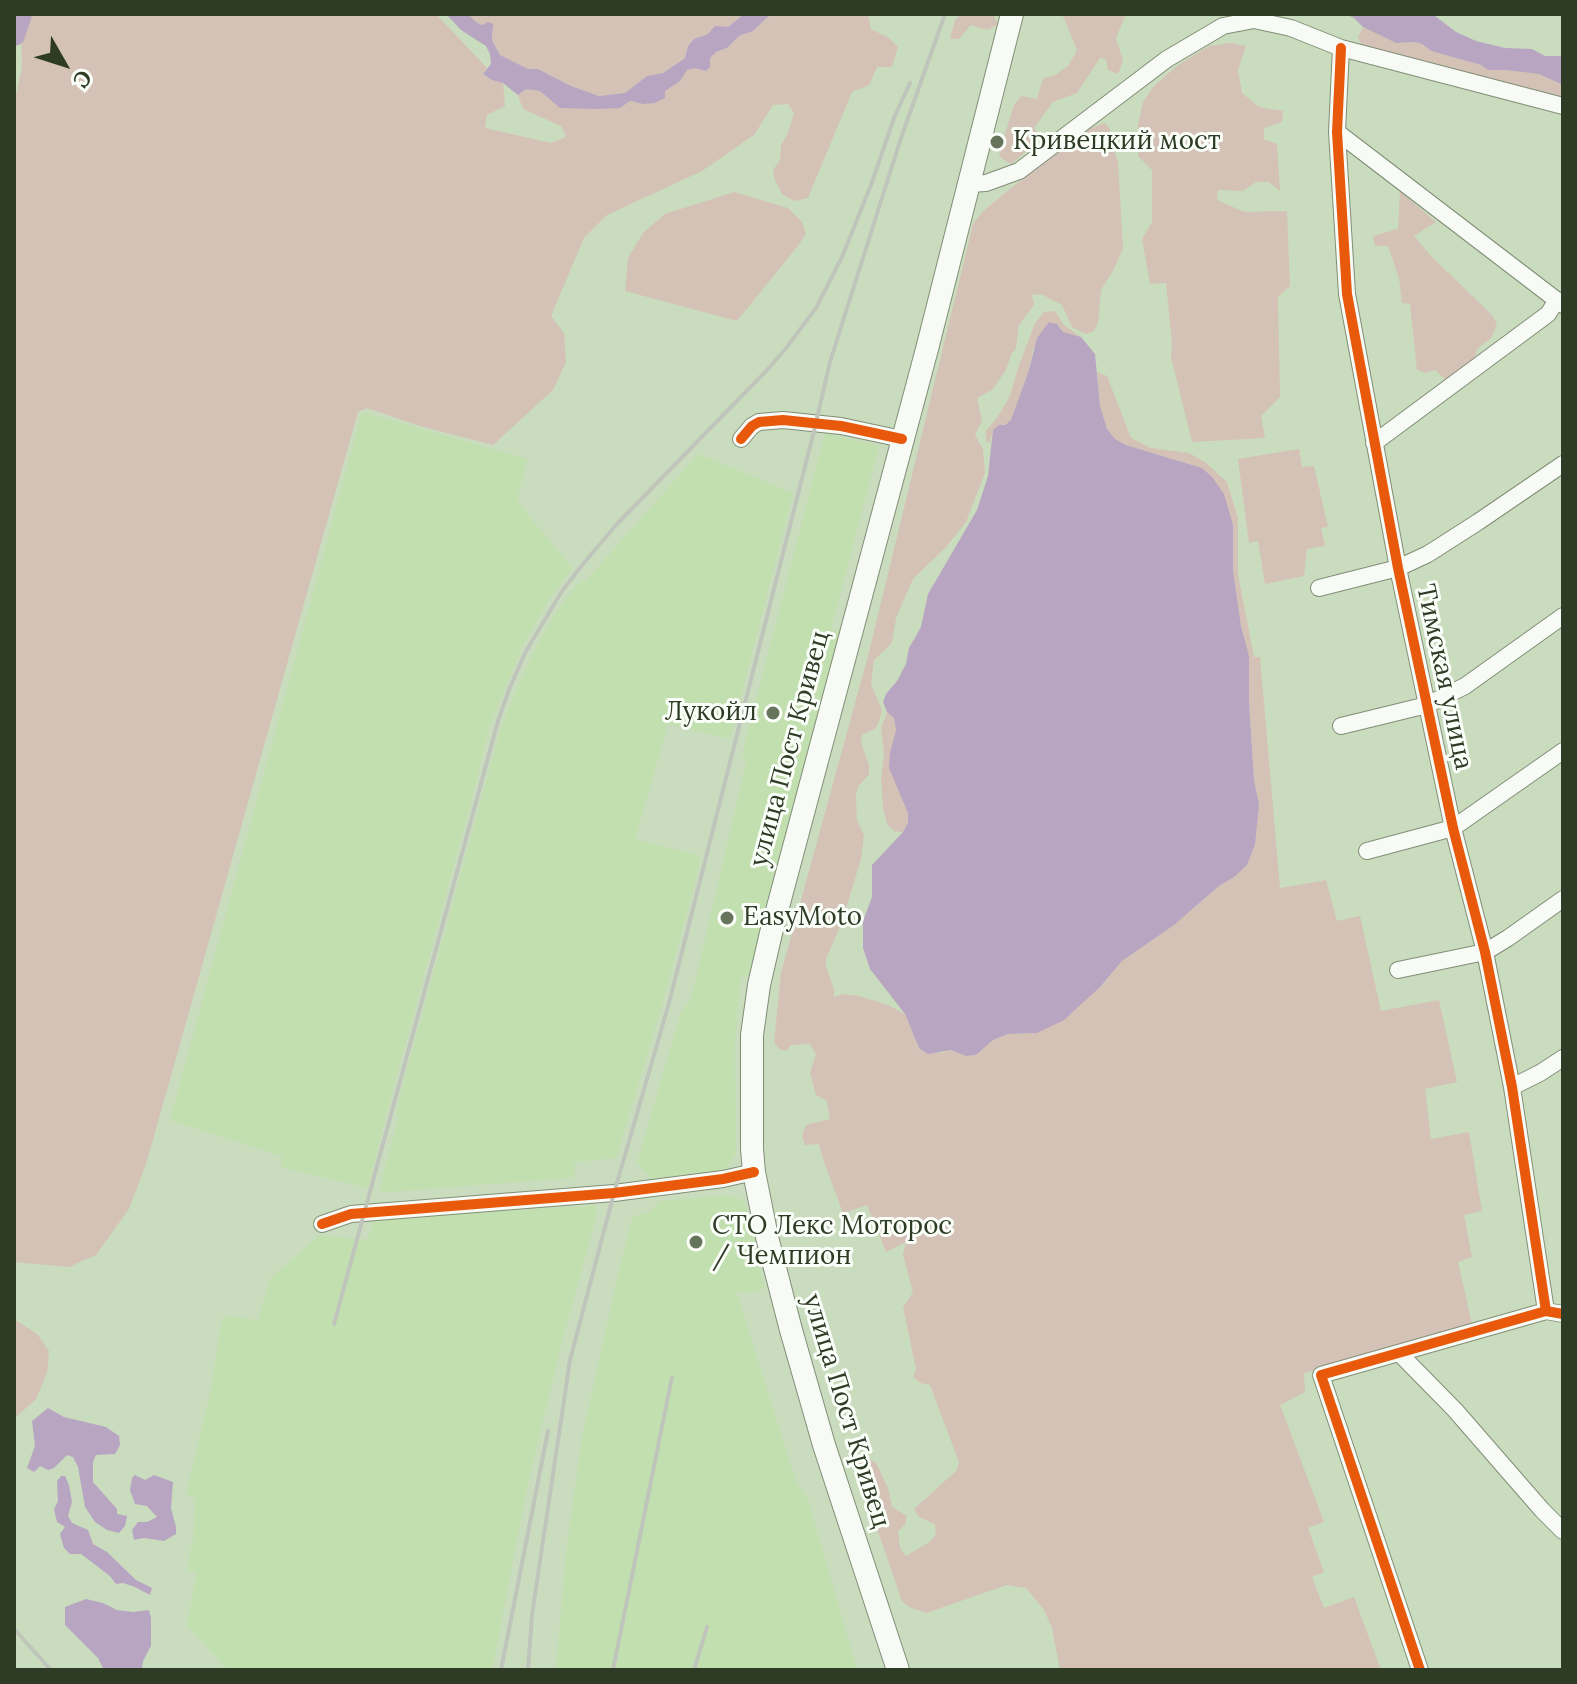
<!DOCTYPE html>
<html>
<head>
<meta charset="utf-8">
<style>
  body { margin:0 }
  #map { position:relative; width:1577px; height:1684px; overflow:hidden; background:#cadcbe; font-family:Lora,serif }
  canvas { display:block }
  .frame { position:absolute; inset:0; border:16px solid #2e3c26; pointer-events:none }
  .north { position:absolute; left:24px; top:24px; width:80px; height:80px; -webkit-text-stroke:6px #fbfff9; paint-order:stroke; rotate:129deg; font-size:22px; font-weight:700; line-height:32px; text-align:center; color:#2e3c26 }
  .north::after { content:''; display:block; margin:auto; width:28px; height:36px; background:#2e3c26; clip-path:polygon(50% 0,100% 100%,50% 72%,0 100%) }
</style>
</head>
<body>
<div id="map">
<canvas width="1577" height="1684"></canvas>
<div class="frame"></div>
<div class="north">С</div>
</div>
<script>
const c = document.querySelector('canvas').getContext('2d');
c.lineJoin = 'round';
function paint(path, color) {
  c.fillStyle = color;
  c.fill(path, 'evenodd');
}
function toPath(rows) {
  const path = new Path2D();
  for (const r of rows) {
    path.moveTo(r[0], r[1]);
    for (let i = 2; i < r.length; i += 2) path.lineTo(r[i], r[i + 1]);
  }
  return path;
}
function strokePath(path, color, width, dash) {
  c.strokeStyle = color;
  c.lineWidth = width;
  c.lineCap = dash ? 'butt' : 'round';
  c.setLineDash(dash || []);
  c.stroke(path);
}
function label(font, color, halo, rows, align = 'center') {
  c.font = font + ' Lora,serif';
  c.lineWidth = 6;
  c.setLineDash([]);
  c.textBaseline = 'middle';
  c.strokeStyle = halo;
  c.fillStyle = color;
  for (const [text, x, y, turn = 0] of rows) {
    c.save();
    c.translate(x, y);
    c.rotate((+turn || 0) * Math.PI / 180);
    c.textAlign = isNaN(turn) ? turn : align;
    if (halo) c.strokeText(text, 0, 0);
    c.fillText(text, 0, 0);
    c.restore();
  }
}
paint(toPath([
  [362,412,527,459,517,501,572,568,548,601,521,649,488,730,477,780,387,1111,368,1188,281,1167,282,1156,170,1120],
  [825,433,879,446,831,629,840,633,750,977,741,976,735,1041,736,1153,725,1170,654,1181,637,1163,681,1012,690,1001,698,970,747,759,742,757,745,743],
  [698,454,793,493,730,739,668,724,635,839,700,856,699,867,661,1009,616,1158,575,1162,575,1173,570,1178,387,1192,379,1191,399,1116,395,1114,501,728,514,695,539,641,556,612,581,580,585,582],
  [729,1195,742,1200,750,1216,764,1288,752,1293,736,1291,796,1482,808,1500,857,1670,556,1670,566,1553,582,1438,619,1270,633,1216,649,1213,660,1201],
  [596,1205,596,1218,563,1338,529,1478,492,1670,228,1670,187,1625,197,1572,187,1570,194,1534,195,1498,186,1495,211,1389,220,1330,224,1316,258,1320,271,1278,320,1235,367,1240,374,1221,453,1214]
]), '#c2dfaf');
paint(toPath([
  [32,14,436,14,487,68,483,74,492,80,503,83,505,106,487,115,485,128,551,143,566,137,561,126,523,109,518,95,526,89,540,91,560,108,619,108,630,101,643,104,680,81,686,70,694,67,706,71,710,67,710,57,716,52,727,48,739,36,753,31,771,14,868,14,871,29,889,38,898,47,892,67,877,67,869,85,852,92,808,198,794,201,782,194,775,180,773,170,780,160,781,145,788,133,794,113,788,104,773,105,754,135,702,171,607,215,584,238,551,316,564,333,566,362,553,390,493,445,420,426,367,408,358,412,147,1161,129,1209,96,1255,69,1267,14,1262,14,105,22,67,21,34],
  [468,14,744,14,728,27,694,39,688,46,685,58,663,73,647,76,625,93,599,96,571,86,538,69,528,69,500,55,492,40,493,30,488,22,482,25,476,22],
  [962,14,993,14,998,24,988,30,971,25,959,39,950,39,955,20],
  [1060,14,1126,14,1116,38,1123,61,1118,74,1108,70,1106,59,1100,58,1077,93,1053,102,1034,128,1040,136,1038,142,1011,164,1001,158,999,153,1014,105,1021,96,1037,99,1043,78,1054,76,1068,66,1077,50,1064,18],
  [1363,27,1396,43,1415,42,1422,44,1431,51,1481,65,1488,70,1506,70,1539,74,1563,85,1563,99,1363,47,1358,37],
  [1231,43,1246,46,1238,70,1242,93,1259,107,1283,111,1282,122,1264,128,1264,139,1277,144,1280,191,1269,182,1256,182,1243,191,1218,190,1217,200,1244,212,1287,211,1290,286,1278,297,1280,397,1261,416,1265,438,1192,442,1171,357,1172,344,1166,283,1150,284,1142,239,1152,222,1152,170,1138,156,1138,124,1143,102,1154,86,1178,65,1209,46],
  [1105,123,1110,129,1110,138,1118,161,1123,249,1114,269,1101,290,1098,323,1094,331,1086,334,1072,327,1062,305,1041,294,1032,295,1034,305,1019,325,1016,348,1011,355,1006,370,992,390,977,398,982,421,975,435,983,449,985,473,966,522,946,547,913,579,896,618,892,643,874,660,871,684,882,710,879,722,875,729,862,735,861,743,869,765,869,774,858,787,856,795,857,821,864,835,861,859,842,922,826,959,826,967,834,989,834,997,843,994,859,996,888,1005,905,1014,919,1048,940,1053,951,1050,966,1056,976,1055,993,1040,1008,1034,1037,1033,1100,987,1122,961,1174,925,1219,886,1234,877,1259,804,1254,780,1249,702,1249,656,1241,626,1233,570,1233,525,1202,468,1126,445,1115,439,1107,430,1100,406,1097,372,1107,376,1131,438,1151,448,1189,453,1205,462,1227,482,1238,518,1238,574,1254,657,1260,657,1280,888,1326,880,1337,921,1360,916,1381,1011,1439,1000,1457,1082,1425,1089,1431,1139,1469,1132,1482,1211,1464,1215,1472,1257,1458,1262,1472,1324,1304,1373,1305,1392,1280,1405,1324,1522,1308,1528,1324,1572,1312,1577,1324,1608,1354,1597,1381,1670,1060,1670,1052,1628,1044,1610,1026,1588,1007,1585,926,1613,909,1607,902,1601,856,1468,859,1460,867,1457,876,1463,888,1488,892,1507,907,1516,905,1525,898,1531,900,1548,906,1556,931,1541,936,1534,935,1524,919,1517,914,1509,957,1470,959,1462,930,1385,920,1383,913,1377,916,1369,903,1307,913,1292,903,1255,905,1246,908,1241,886,1252,867,1205,843,1213,824,1162,819,1144,805,1145,802,1136,806,1125,830,1119,827,1101,816,1095,810,1073,816,1054,810,1044,791,1045,786,1051,779,1049,774,1042,781,973,868,656,973,224,983,211,1010,189,1090,128],
  [1400,191,1436,222,1414,236,1431,256,1493,316,1497,325,1491,338,1477,349,1475,358,1445,379,1435,370,1426,373,1417,370,1410,304,1402,303,1399,278,1388,246,1375,246,1373,236,1398,229],
  [734,192,788,208,802,222,806,234,797,247,737,321,625,291,628,258,643,233,665,214],
  [1055,311,1064,325,1081,337,1063,332,1057,324,1049,322,1033,350,1029,370,1011,421,993,430,990,443,986,441,986,431,998,416,1010,396,1018,368,1035,323,1044,312],
  [1299,449,1302,467,1314,466,1328,527,1321,528,1325,546,1307,549,1304,576,1265,584,1258,541,1249,543,1238,459],
  [887,712,894,718,896,730,890,753,908,813,908,823,903,832,894,831,887,824,883,808,881,777,884,754,881,728],
  [14,1319,37,1334,49,1351,47,1373,36,1399,14,1419]
]), '#d4c2b6');
paint(toPath([
  [446,14,468,14,476,22,482,25,488,22,493,24,492,40,500,55,528,69,538,69,571,86,599,96,625,93,647,76,663,73,685,58,688,46,694,39,708,34,715,26,728,27,744,14,771,14,753,31,739,36,727,48,716,52,710,58,710,67,706,71,694,68,687,70,680,81,665,91,665,98,655,103,643,104,630,101,620,108,597,109,560,108,540,91,526,89,518,95,503,83,492,80,483,74,491,64,490,54,486,46,461,30],
  [1346,14,1435,16,1456,32,1476,41,1505,48,1532,49,1545,56,1563,56,1563,85,1539,74,1506,70,1488,70,1481,65,1431,51,1422,44,1415,42,1396,43,1363,27,1354,18],
  [1049,322,1057,324,1063,332,1081,337,1095,354,1100,406,1107,429,1115,439,1126,445,1202,468,1212,477,1224,494,1233,525,1233,570,1241,626,1249,656,1249,702,1254,780,1259,804,1255,844,1247,865,1234,877,1219,886,1174,925,1122,961,1100,987,1064,1020,1037,1033,1008,1034,993,1040,976,1055,966,1056,951,1050,928,1054,919,1048,905,1014,870,969,863,948,863,921,872,897,872,865,903,832,908,823,908,813,889,768,890,753,896,730,894,718,887,712,883,702,886,694,897,681,906,664,909,648,921,627,928,594,977,510,988,476,993,430,999,425,1005,425,1011,420,1029,370,1037,338],
  [48,1408,64,1417,106,1427,119,1436,120,1445,115,1454,96,1455,93,1462,93,1482,117,1509,117,1514,127,1516,125,1526,119,1533,107,1530,95,1522,85,1507,78,1467,73,1457,67,1455,54,1468,48,1470,40,1466,34,1472,27,1468,35,1446,32,1421],
  [135,1475,145,1480,154,1475,173,1482,171,1508,176,1527,176,1534,164,1541,144,1538,134,1540,132,1530,138,1522,147,1522,157,1517,147,1506,135,1504,130,1490,132,1478],
  [61,1476,65,1476,69,1485,72,1502,68,1516,72,1523,88,1530,93,1544,107,1552,136,1580,152,1588,150,1595,135,1587,123,1583,116,1584,110,1576,81,1554,70,1554,64,1548,60,1534,65,1527,57,1522,54,1509,58,1501,57,1481],
  [86,1599,103,1603,117,1610,133,1612,149,1610,151,1618,151,1646,143,1661,142,1670,104,1670,98,1658,65,1625,65,1607]
]), '#b8a5c2');
strokePath(toPath([
  [14,35,21,14]
]), '#b8a5c2', 22);
const minor = toPath([
  [1341,48,1337,132,1347,294,1398,568,1453,828,1485,952,1512,1087,1546,1311],
  [1337,132,1563,305],
  [969,184,986,183,1019,171,1167,59,1223,26,1254,20,1291,28,1341,48,1563,106],
  [741,439,752,426,759,422,783,420,841,426,902,439],
  [1374,443,1548,314,1557,300],
  [1319,588,1398,568,1428,554,1478,522,1563,464],
  [1341,726,1427,705,1465,686,1563,616],
  [1367,851,1453,828,1563,751],
  [1398,970,1485,952,1508,938,1563,899],
  [1512,1087,1540,1073,1563,1058],
  [322,1224,351,1214,614,1193,723,1179,754,1172],
  [1399,1353,1455,1410,1542,1510,1563,1531],
  [1420,1670,1321,1375,1546,1311,1563,1314]
]);
const major = toPath([
  [898,1670,824,1445,791,1330,767,1237,754,1172,752,1149,752,1035,759,985,771,933,927,349,1012,14]
]);
strokePath(minor, '#808e77', 18);
strokePath(major, '#808e77', 24);
strokePath(minor, '#f7faf5', 16);
strokePath(major, '#f7faf5', 22);
strokePath(toPath([
  [334,1324,498,721,510,687,526,651,562,591,583,564,617,524,768,369,787,347,816,308,842,257,871,185,894,118,910,83],
  [14,1629,51,1670],
  [501,1670,548,1431],
  [528,1670,532,1615,570,1360,614,1193,669,1003,814,431,830,362,901,138,945,14],
  [613,1670,672,1377],
  [694,1670,707,1627]
]), '#c0c5bc', 4);
strokePath(toPath([
  [1341,48,1337,132,1347,294,1398,568,1453,828,1485,952,1512,1087,1546,1311],
  [741,439,752,426,759,422,783,420,841,426,902,439],
  [322,1224,351,1214,614,1193,723,1179,754,1172],
  [1420,1670,1321,1375,1546,1311,1563,1314]
]), '#e8590c', 10);
for (const [x, y, r, color] of [
  [997,142,8,"#65745b"],
  [773,713,8,"#65745b"],
  [727,918,8,"#65745b"],
  [696,1242,8,"#65745b"]
]) {
  const dot = new Path2D();
  dot.arc(x, y, r, 0, 2 * Math.PI);
  c.fillStyle = color;
  c.fill(dot);
  strokePath(dot, '#fbfff9', 3);
}
label('26px', '#2e3c26', '#fbfff9', [
  ["Кривецкий мост",1013,142],
  ["Лукойл",757,713,"right"],
  ["EasyMoto",743,918],
  ["СТО Лекс Моторос",712,1227],
  ["/ Чемпион",712,1257]
], 'left');
label('26px', '#2e3c26', '#fbfff9', [
  ["Тимская улица",1444,677,78],
  ["улица Пост Кривец",790,749,-75],
  ["улица Пост Кривец",846,1411,73]
]);
</script>
</body>
</html>
